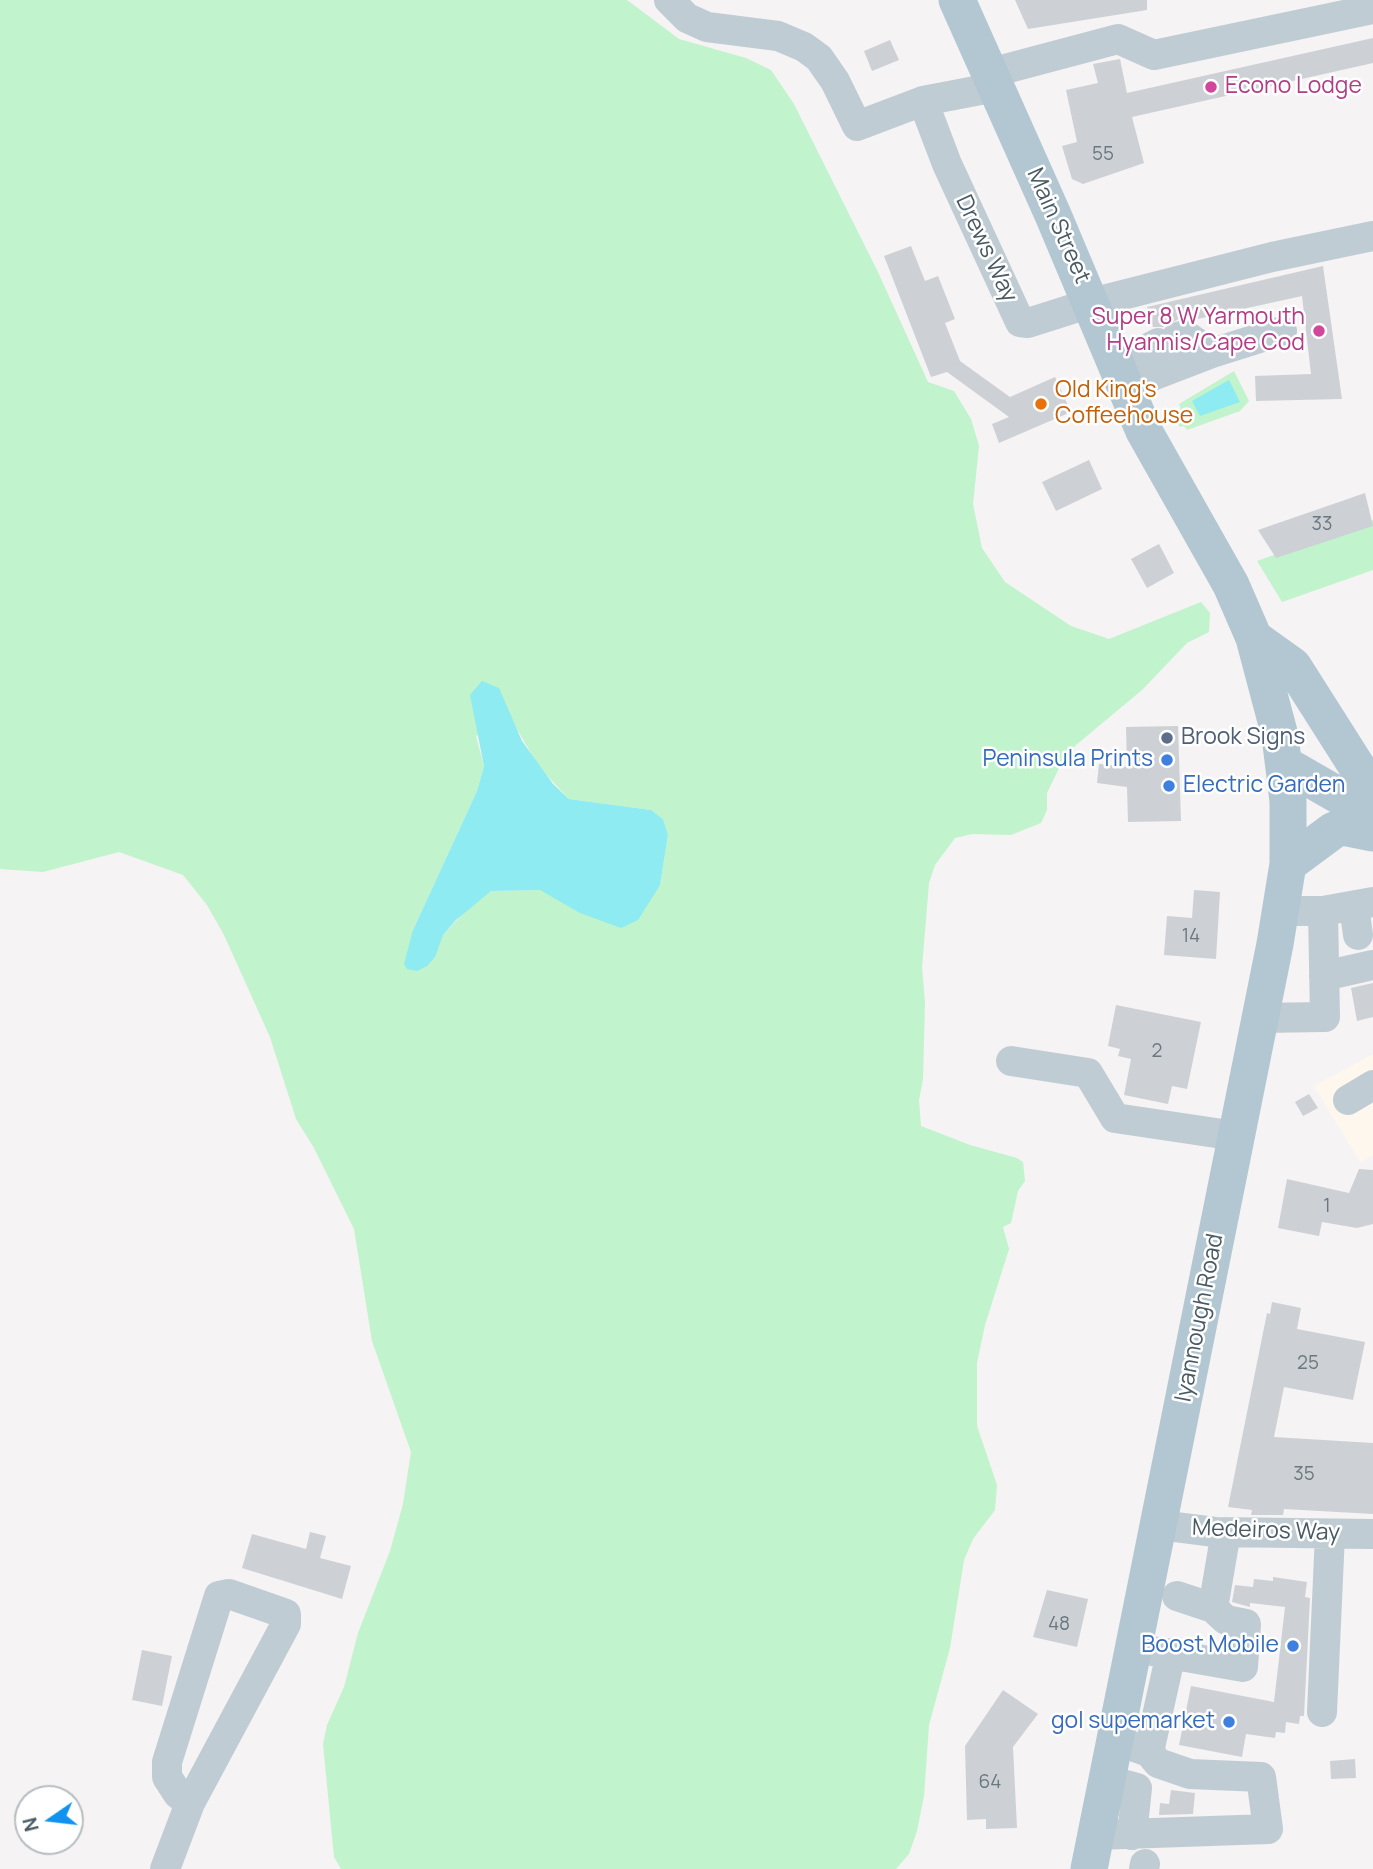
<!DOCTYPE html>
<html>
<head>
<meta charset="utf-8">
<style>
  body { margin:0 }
  #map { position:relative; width:1373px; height:1869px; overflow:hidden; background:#f5f3f3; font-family:Manrope,sans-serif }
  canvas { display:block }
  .north { position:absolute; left:14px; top:1785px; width:70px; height:70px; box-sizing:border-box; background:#fff; border:2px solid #b6bdc0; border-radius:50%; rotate:256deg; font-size:19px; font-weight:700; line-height:28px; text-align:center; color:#495a62 }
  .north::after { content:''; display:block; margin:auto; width:24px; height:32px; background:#1292ef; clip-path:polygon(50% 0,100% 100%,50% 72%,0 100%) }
</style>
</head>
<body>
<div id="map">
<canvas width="1373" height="1869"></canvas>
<div class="north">N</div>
</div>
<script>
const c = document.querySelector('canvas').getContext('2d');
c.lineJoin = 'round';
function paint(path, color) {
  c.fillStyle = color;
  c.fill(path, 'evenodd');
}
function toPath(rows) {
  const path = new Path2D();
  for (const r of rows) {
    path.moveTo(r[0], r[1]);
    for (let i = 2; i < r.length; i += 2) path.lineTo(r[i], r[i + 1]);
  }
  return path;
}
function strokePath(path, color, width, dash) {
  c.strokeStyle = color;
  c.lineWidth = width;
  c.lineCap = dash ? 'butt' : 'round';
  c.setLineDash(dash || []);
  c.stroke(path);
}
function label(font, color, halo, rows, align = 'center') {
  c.font = font + ' Manrope,sans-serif';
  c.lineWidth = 5;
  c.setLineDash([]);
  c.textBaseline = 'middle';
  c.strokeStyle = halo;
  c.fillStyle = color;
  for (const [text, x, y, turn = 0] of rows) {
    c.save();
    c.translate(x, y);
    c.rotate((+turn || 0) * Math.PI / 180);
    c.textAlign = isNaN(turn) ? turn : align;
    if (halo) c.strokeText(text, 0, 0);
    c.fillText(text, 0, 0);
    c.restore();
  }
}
paint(toPath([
  [1373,1054,1373,1155,1360,1162,1314,1086]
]), '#fef7ee');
paint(toPath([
  [0,0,627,0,679,39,746,58,771,70,794,104,877,270,928,382,954,391,971,419,979,446,973,504,982,548,1005,582,1071,626,1109,639,1201,602,1210,613,1209,632,1187,643,1142,690,1076,745,1063,760,1047,793,1047,810,1041,823,1011,835,972,834,955,838,935,865,929,883,922,967,925,1002,923,1079,919,1100,921,1126,970,1145,1017,1158,1023,1162,1025,1181,1018,1191,1011,1223,1003,1227,1009,1249,985,1325,977,1363,977,1426,997,1485,995,1510,973,1539,964,1560,950,1648,929,1725,924,1796,917,1831,909,1854,896,1869,341,1869,334,1857,323,1744,327,1725,344,1687,358,1633,390,1551,403,1504,411,1452,372,1341,354,1229,314,1148,296,1119,270,1037,224,935,207,905,183,875,119,852,43,872,0,869],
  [510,717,539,767,569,799,651,810,663,819,668,835,660,885,559,899,540,890,491,891,470,906,443,935,413,930,477,791,484,766,476,736],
  [1234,371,1249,401,1240,411,1187,430,1184,426,1180,427,1172,414,1181,409,1179,404],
  [1373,520,1373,570,1282,602,1257,561]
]), '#c1f3cd');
paint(toPath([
  [1229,380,1240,402,1200,416,1192,401],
  [482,681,499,688,522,741,553,784,569,799,651,810,663,819,668,835,660,885,638,920,621,928,580,913,540,890,491,891,456,920,443,935,435,957,427,966,417,971,407,969,404,964,413,930,477,791,484,766,470,695]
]), '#8debf1');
paint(toPath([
  [1015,0,1147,0,1147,10,1028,29],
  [1373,38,1373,63,1132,117,1144,163,1083,184,1072,179,1062,146,1077,142,1066,90,1098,83,1093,64,1120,59,1127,93],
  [890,40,899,60,872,71,864,51],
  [911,246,925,281,938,276,955,319,945,323,960,361,1010,397,1055,377,1071,412,999,443,992,424,1009,417,947,372,931,377,884,256],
  [1323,266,1342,399,1256,401,1255,376,1311,374,1302,296,1193,320,1181,318,1163,327,1153,327,1147,307],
  [1089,460,1102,489,1056,511,1042,482],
  [1365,493,1373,526,1276,558,1258,530],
  [1159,544,1174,573,1147,588,1131,559],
  [1178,726,1181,821,1128,822,1127,787,1097,783,1099,764,1127,767,1126,727],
  [1194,890,1220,892,1216,959,1164,955,1167,916,1192,918],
  [1373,983,1373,1017,1357,1021,1351,988],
  [1116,1005,1201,1022,1187,1089,1172,1086,1168,1104,1124,1095,1131,1059,1118,1056,1120,1049,1108,1046],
  [1309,1094,1318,1108,1303,1116,1295,1102],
  [1359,1169,1373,1170,1373,1224,1357,1228,1322,1222,1319,1236,1278,1228,1287,1179,1349,1193],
  [1272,1302,1301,1308,1297,1329,1365,1342,1353,1400,1284,1387,1274,1437,1373,1443,1373,1514,1284,1509,1283,1515,1251,1515,1252,1510,1228,1507,1267,1313,1270,1314],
  [310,1532,326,1536,320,1558,351,1566,342,1599,242,1568,252,1534,306,1549],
  [1273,1577,1307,1582,1305,1597,1310,1598,1304,1716,1300,1716,1299,1724,1286,1722,1285,1733,1276,1732,1275,1738,1246,1734,1242,1757,1179,1745,1191,1686,1274,1702,1285,1607,1250,1603,1250,1607,1232,1602,1235,1585,1253,1587,1254,1579,1273,1581],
  [1047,1590,1088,1599,1077,1647,1033,1637],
  [142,1650,172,1656,162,1706,132,1700],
  [1003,1690,1038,1714,1013,1747,1017,1828,986,1829,986,1819,967,1820,965,1746],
  [1355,1759,1356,1778,1331,1779,1330,1761],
  [1171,1790,1195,1793,1193,1814,1159,1815,1160,1803,1169,1804]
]), '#cdd1d5');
strokePath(toPath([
  [669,0,687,18,707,27,778,36,804,47,819,58,835,81,857,126,923,101],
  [990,73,1118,39,1154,55,1373,9],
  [996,87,923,101,947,164,1020,322,1028,323,1091,303,1272,257,1373,236],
  [1177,337,1185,335,1212,353],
  [1117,364,1158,343],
  [1126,386,1212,353,1282,331],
  [1354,906,1358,935],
  [1323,911,1373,902],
  [1324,976,1373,965],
  [1259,1018,1325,1017,1323,911,1281,911],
  [1011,1061,1088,1073,1115,1118,1236,1136],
  [1348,1100,1373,1085],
  [1159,1525,1215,1532,1373,1534],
  [1213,1608,1226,1532],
  [1135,1648,1243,1667,1246,1624,1226,1620,1213,1608,1177,1596],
  [1322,1712,1330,1534],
  [1132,1746,1149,1752,1171,1653],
  [1107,1780,1137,1788,1132,1835],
  [1096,1835,1268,1829,1261,1777,1190,1774,1158,1763,1149,1752],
  [165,1869,190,1803,286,1624,286,1614,229,1594,219,1596,167,1762,167,1777,178,1794,190,1803],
  [1144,1869,1145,1864]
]), '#c0ccd3', 30);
strokePath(toPath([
  [957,0,1053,215,1144,431,1231,585,1254,638,1280,736,1288,801,1288,864,1275,944,1089,1869],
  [1254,638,1293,666,1373,792],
  [1284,764,1357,806,1373,826],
  [1288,864,1334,830,1343,827,1373,833]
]), '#b2c7d2', 37);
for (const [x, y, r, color] of [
  [1211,87,7,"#d1479c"],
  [1319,331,7,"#d1479c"],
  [1041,404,7,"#e8710a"],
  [1167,738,7,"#5c6f8a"],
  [1167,760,7,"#3f7fe0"],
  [1169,786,7,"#3f7fe0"],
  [1293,1646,7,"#3f7fe0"],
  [1229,1722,7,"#3f7fe0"]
]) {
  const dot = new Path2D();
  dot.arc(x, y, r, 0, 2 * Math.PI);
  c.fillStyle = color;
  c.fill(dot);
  strokePath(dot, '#fff', 2.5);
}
label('19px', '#6a787f', null, [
  ["55",1103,155],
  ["33",1322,525],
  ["14",1191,937],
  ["2",1157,1052],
  ["1",1327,1207],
  ["25",1308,1364],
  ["35",1304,1475],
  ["48",1059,1625],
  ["64",990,1783]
]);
label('23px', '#b23c85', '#fff', [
  ["Econo Lodge",1225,87],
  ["Super 8 W Yarmouth",1305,318,"right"],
  ["Hyannis/Cape Cod",1305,344,"right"]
], 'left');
label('23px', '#495a62', '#fff', [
  ["Main Street",1058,226,66],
  ["Drews Way",986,249,65],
  ["Iyannough Road",1200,1318,-79],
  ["Medeiros Way",1266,1531,2]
]);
label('23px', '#c56008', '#fff', [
  ["Old King's",1055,391],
  ["Coffeehouse",1055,417]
], 'left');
label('23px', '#4e5e75', '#fff', [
  ["Brook Signs",1181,738]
], 'left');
label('23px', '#366cbe', '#fff', [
  ["Peninsula Prints",1153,760],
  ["Electric Garden",1183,786,"left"],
  ["Boost Mobile",1279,1646],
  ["gol supemarket",1215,1722]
], 'right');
</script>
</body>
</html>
